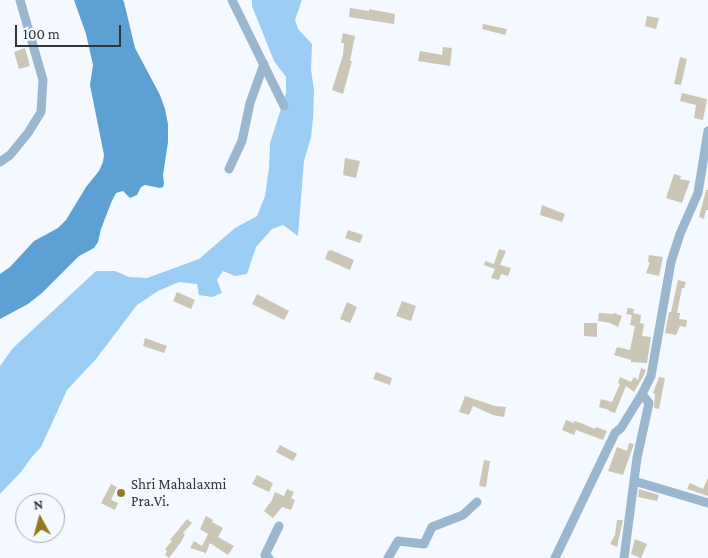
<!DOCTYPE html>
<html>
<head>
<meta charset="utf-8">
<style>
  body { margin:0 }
  #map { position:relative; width:708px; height:558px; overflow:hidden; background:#f3f9fe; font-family:"Crimson Pro",serif }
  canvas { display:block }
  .north { position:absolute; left:15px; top:493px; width:50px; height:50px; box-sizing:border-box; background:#f3f9fe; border:1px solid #a5abb0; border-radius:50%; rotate:353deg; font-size:14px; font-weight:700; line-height:20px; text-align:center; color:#30363a }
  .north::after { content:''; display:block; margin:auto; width:18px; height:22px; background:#967a22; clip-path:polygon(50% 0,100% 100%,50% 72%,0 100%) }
  .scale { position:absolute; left:15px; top:25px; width:106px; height:22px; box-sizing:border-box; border:2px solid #30363a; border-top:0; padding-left:6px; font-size:15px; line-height:18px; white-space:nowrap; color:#30363a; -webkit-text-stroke:4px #f3f9fe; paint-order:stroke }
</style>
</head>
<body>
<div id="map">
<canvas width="708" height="558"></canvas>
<div class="north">N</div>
<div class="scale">100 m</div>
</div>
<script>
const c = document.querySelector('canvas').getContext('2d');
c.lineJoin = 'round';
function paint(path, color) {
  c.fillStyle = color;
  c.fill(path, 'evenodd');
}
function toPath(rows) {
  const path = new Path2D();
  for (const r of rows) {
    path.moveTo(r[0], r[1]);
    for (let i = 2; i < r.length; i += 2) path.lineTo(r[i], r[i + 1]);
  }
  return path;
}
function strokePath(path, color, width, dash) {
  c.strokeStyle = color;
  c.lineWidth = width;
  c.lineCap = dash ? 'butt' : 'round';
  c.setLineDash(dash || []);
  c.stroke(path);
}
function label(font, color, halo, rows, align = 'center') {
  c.font = font + ' "Crimson Pro",serif';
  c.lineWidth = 4.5;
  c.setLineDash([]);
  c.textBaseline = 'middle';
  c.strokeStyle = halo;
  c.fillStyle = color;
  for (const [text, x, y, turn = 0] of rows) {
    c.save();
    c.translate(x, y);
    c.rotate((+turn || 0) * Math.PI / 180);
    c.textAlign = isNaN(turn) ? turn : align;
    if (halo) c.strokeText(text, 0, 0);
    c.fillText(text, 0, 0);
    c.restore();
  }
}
paint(toPath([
  [252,0,302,0,295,20,298,29,312,44,311,70,314,90,313,118,311,137,304,161,298,236,283,225,272,229,256,247,247,274,235,276,223,271,217,280,222,293,212,297,199,295,197,284,179,282,158,291,137,305,96,359,67,390,41,447,31,458,21,472,0,494,0,366,13,348,96,271,115,271,129,277,147,278,199,259,235,228,257,216,265,196,269,168,270,143,286,93,286,77,274,61,252,6]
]), '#9ccdf5');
paint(toPath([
  [74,0,123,0,124,2,135,48,160,95,165,109,168,124,168,142,163,175,164,184,163,187,160,188,145,185,141,187,137,195,130,198,123,191,116,193,111,203,101,229,98,242,94,248,79,256,42,293,28,304,0,319,0,274,10,267,34,241,58,228,66,220,86,187,99,171,103,162,104,155,90,85,93,65,86,34]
]), '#5da1d4');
paint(toPath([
  [350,8,369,11,369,9,395,14,394,24,349,17],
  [647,16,659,18,656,29,645,26],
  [483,24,507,29,505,35,482,29],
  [343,33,355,36,350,61,352,61,343,94,332,90,343,55,344,43,341,43],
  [443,47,452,48,450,66,418,61,420,51,442,55],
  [25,48,30,66,19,69,14,52],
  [680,57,687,59,681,85,674,84],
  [682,93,707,99,703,120,694,118,696,105,680,101],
  [345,158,360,161,356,178,343,175],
  [674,174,681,176,680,179,690,181,682,203,666,198],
  [706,190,708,190,708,210,706,210,704,219,699,217],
  [542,205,565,214,562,222,540,215],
  [348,230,363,235,360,243,345,238],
  [499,249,506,251,500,265,511,268,508,276,501,274,499,280,491,278,495,269,484,265,485,261,494,264],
  [331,250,354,260,350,270,325,259,328,251],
  [649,255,663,257,659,276,646,273,650,262,648,262],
  [678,280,686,282,684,288,682,288,677,313,680,313,679,319,687,320,686,327,680,326,676,335,665,333,669,312,671,312],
  [177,292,195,300,191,309,173,301],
  [257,294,289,311,284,320,252,304],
  [402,301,416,306,411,321,396,316],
  [347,302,357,307,350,323,340,319],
  [628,308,634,309,633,313,641,315,640,323,644,324,642,336,651,337,647,363,631,362,631,360,614,355,617,347,630,350,635,326,630,325,632,315,626,314],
  [599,313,613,314,614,313,622,316,618,327,610,323,598,321],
  [584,323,597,323,597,337,584,336],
  [145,338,167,346,164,353,143,346],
  [641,368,646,370,644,375,634,392,626,386,615,413,609,411,609,410,599,407,601,399,612,402,620,384,618,383,620,377,631,382,634,377,638,380],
  [376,372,392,378,390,385,373,379],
  [659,377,665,378,659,409,654,408,655,394,653,393],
  [465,396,495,406,506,407,504,417,493,415,473,406,469,415,459,412],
  [566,420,574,423,574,421,581,423,595,429,596,427,607,431,603,440,576,430,574,435,562,430],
  [629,443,634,444,623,475,608,471,617,447,627,451],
  [280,445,297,454,293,461,276,452],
  [484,460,490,461,486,487,479,486],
  [257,475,273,483,269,492,252,484],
  [708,478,708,496,687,489,690,483,703,489],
  [111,484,117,487,111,500,118,503,115,510,101,503],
  [287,489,294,492,291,498,295,500,291,510,282,507,273,518,264,511,272,500,275,492,284,496],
  [639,489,659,495,657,501,638,497],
  [206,516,213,520,212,522,223,528,218,537,234,546,228,555,210,543,206,553,190,548,194,541,202,546,208,534,200,529],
  [187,519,192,523,183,533,185,534,181,542,169,558,165,555,167,551,165,549,172,541,170,540],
  [617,520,623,520,617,547,610,544,615,535],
  [635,539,647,544,641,558,631,554]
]), '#ccc6b6');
strokePath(toPath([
  [232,0,284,106],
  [0,162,10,155,28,133,41,112,43,80,20,0],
  [229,169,242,141,250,103,264,64],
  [634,481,708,503],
  [269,558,265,555,279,526],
  [388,558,398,541,424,544,432,527,463,515,477,502],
  [555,558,615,433,621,428,642,394,651,376,671,262,680,234,698,193,708,131],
  [624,558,637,458,649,403,642,394]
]), '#9ab7cf', 9);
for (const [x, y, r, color] of [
  [121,493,5,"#967a22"]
]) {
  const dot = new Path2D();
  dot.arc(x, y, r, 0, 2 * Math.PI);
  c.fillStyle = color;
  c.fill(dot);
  strokePath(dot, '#f3f9fe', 2);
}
label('15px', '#30363a', '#f3f9fe', [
  ["Shri Mahalaxmi",131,484],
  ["Pra.Vi.",131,501]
], 'left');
</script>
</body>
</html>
